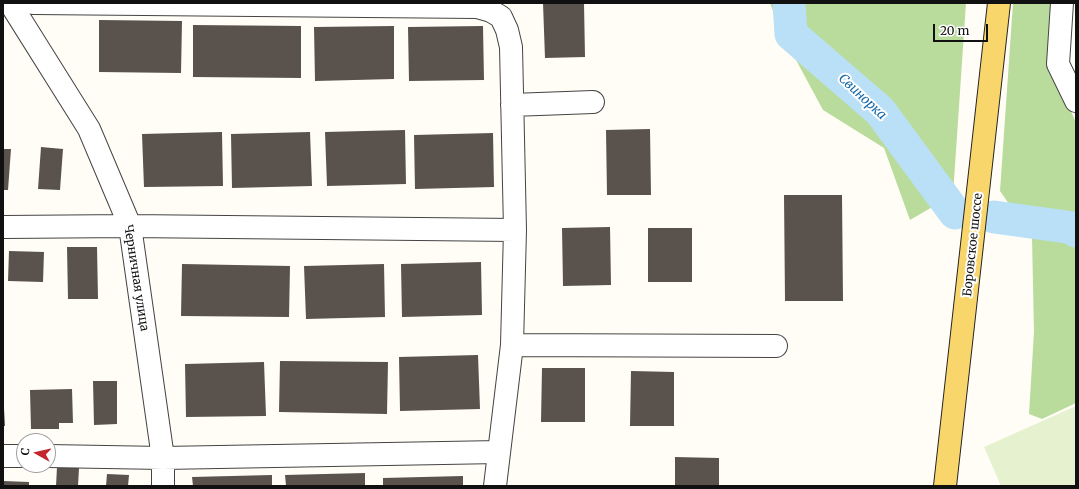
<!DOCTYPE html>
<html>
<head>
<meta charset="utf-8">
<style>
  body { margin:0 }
  #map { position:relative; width:1079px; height:489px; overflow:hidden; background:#fffdf5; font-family:Merriweather,serif }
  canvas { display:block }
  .frame { position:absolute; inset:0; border:4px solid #111; pointer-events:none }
  .north { position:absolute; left:16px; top:433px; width:40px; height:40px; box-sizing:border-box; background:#fff; border:1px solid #a0a0a0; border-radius:50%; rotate:278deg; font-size:11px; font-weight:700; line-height:16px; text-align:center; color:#111 }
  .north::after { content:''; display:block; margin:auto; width:14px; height:18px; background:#c4262e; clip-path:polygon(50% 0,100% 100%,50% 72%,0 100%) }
  .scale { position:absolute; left:933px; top:24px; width:55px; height:18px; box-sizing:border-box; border:2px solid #111; border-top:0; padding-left:5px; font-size:12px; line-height:14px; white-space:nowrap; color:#111; -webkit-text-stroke:3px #fff; paint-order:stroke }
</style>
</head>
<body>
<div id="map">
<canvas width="1079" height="489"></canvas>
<div class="frame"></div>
<div class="north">С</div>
<div class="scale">20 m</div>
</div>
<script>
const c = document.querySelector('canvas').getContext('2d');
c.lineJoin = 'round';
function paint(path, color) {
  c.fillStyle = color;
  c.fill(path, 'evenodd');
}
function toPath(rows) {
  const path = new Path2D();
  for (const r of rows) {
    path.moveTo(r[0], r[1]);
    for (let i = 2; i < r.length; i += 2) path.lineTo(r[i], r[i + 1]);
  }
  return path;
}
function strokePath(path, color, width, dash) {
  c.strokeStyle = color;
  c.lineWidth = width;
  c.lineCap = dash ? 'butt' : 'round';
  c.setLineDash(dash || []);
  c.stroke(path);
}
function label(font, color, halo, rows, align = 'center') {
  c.font = font + ' Merriweather,serif';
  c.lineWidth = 4;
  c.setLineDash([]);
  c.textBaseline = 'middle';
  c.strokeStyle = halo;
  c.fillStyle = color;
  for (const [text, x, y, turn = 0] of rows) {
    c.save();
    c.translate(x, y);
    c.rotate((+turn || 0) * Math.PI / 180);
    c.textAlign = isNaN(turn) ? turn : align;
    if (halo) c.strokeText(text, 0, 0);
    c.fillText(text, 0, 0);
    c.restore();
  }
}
paint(toPath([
  [770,3,966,3,953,195,910,220,884,148,823,110,782,34],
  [1013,3,1054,3,1053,68,1076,123,1076,403,1042,419,1029,414,1034,332,1032,237,1000,191]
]), '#b9dc9c');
paint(toPath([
  [1076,406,1076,486,1001,486,984,447]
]), '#e6f2cf');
strokePath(toPath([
  [789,3,791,34,880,111,955,213],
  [994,217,1074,228,1076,231]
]), '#b9e0f7', 33);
paint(toPath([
  [543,3,584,3,585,57,545,58],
  [99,20,182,21,181,73,99,72],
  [193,25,301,26,301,78,193,77],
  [394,26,394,79,315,81,314,27],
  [483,26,484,80,409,81,408,27],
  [650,129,651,195,607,195,606,130],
  [405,130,406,184,327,186,325,132],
  [222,132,223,186,144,187,142,134],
  [310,132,312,186,232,188,231,134],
  [493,133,494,187,415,189,414,135],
  [41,147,63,149,60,190,38,189],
  [3,149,11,149,8,190,3,190],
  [784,195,842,195,843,301,785,301],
  [610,227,611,285,563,286,562,228],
  [648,228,692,228,692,282,648,282],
  [67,247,97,247,98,299,68,299],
  [9,251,44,252,43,282,8,281],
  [481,262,482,315,402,317,401,264],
  [182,264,290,266,289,317,181,316],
  [384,264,385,317,306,319,304,266],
  [478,355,480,409,400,411,399,357],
  [280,361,388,362,387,414,279,412],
  [264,362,266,416,186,417,185,364],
  [542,368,585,368,585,422,541,422],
  [631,371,674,372,674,426,630,426],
  [93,381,117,381,117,424,94,425],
  [72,389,73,423,59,423,59,429,31,429,30,390],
  [3,408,4,408,5,426,3,426],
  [675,457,719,458,719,486,675,486],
  [57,467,79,468,78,486,56,486],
  [365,473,365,486,286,486,285,475],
  [107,474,129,475,128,486,106,486],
  [272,475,272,486,193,486,192,477],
  [463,476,463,486,383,486,383,478],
  [3,481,29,482,29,486,3,486]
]), '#5a524d');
const minor = toPath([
  [10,3,89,129,130,226,163,458,163,486],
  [33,3,477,7,491,11,501,17,507,30,511,47,515,230,512,345,495,486],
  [1062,3,1058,64,1076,101],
  [512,105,593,102],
  [3,227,130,226,515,230],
  [512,345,776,346],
  [3,456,24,456],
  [48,456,163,458,499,452]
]);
const major = toPath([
  [945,486,999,3]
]);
strokePath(minor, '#444', 24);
strokePath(major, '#222', 24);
strokePath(minor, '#fff', 22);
strokePath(major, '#f9d66b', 22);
label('12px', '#111', '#fff', [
  ["Боровское шоссе",973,245,-84],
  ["Черничная улица",136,278,81]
]);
label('italic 13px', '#1768a6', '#fff', [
  ["Свинорка",862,97,43]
]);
</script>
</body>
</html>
